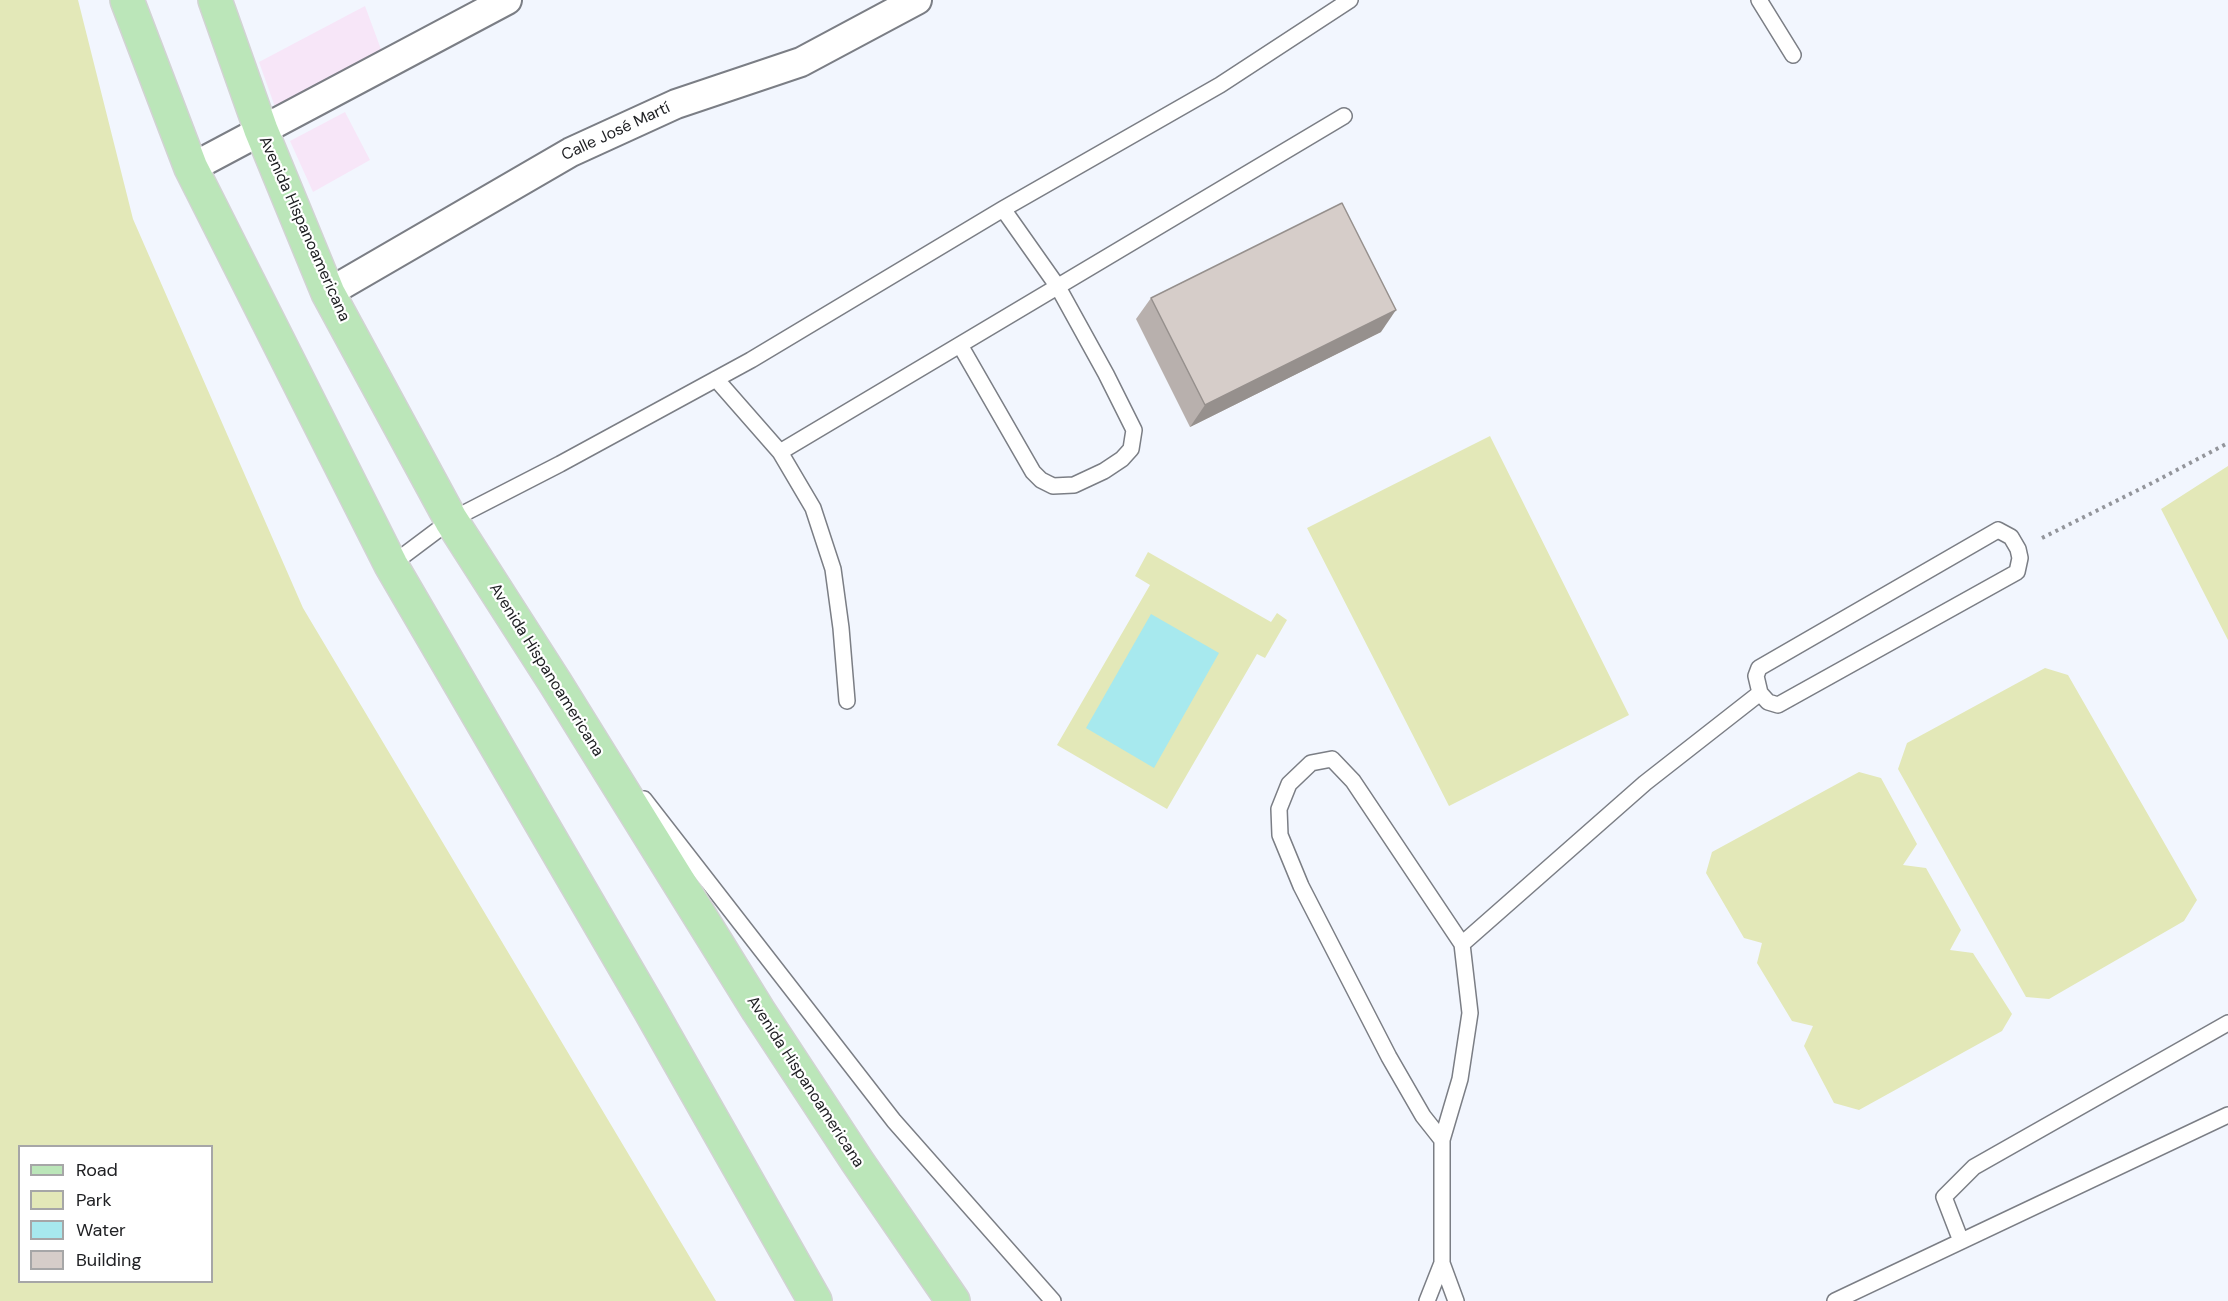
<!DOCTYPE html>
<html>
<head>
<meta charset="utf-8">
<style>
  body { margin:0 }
  #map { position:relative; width:2228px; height:1301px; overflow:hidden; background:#f2f6fe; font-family:"DM Sans",sans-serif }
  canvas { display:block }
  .legend { position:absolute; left:18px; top:1145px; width:195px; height:138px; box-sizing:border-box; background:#fff; border:2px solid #a6a6a7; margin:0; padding:8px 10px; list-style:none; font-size:18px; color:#202124 }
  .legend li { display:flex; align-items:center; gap:12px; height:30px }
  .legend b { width:30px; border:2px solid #a6a6a7 }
</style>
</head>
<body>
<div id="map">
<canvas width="2228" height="1301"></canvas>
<ul class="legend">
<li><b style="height:8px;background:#bbe6b9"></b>Road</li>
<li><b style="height:16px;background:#e3e8b8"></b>Park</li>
<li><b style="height:16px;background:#a7e9ee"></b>Water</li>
<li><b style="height:16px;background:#d6cdc9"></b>Building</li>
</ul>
</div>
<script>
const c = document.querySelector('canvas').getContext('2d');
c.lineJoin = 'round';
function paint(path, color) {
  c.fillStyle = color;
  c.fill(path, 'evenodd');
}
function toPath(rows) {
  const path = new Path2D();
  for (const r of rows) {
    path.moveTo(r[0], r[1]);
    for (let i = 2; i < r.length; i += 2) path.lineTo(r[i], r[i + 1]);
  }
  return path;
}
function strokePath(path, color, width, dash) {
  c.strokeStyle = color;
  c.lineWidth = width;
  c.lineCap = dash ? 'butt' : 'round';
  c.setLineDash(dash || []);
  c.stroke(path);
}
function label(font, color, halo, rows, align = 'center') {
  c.font = font + ' "DM Sans",sans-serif';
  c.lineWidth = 4.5;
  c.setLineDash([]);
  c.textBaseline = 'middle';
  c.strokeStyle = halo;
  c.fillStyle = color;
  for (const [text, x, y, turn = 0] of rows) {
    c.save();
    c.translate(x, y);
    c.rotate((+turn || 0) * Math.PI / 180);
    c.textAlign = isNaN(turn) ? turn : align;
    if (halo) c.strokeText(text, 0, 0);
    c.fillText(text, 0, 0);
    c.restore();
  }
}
paint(toPath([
  [365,6,382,52,275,107,259,62],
  [345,112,370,160,313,192,290,141]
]), '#f7e6f8');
paint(toPath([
  [0,0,78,0,133,219,303,608,716,1301,0,1301],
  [20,1146,212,1146,212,1282,20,1282],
  [1490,436,1629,715,1449,806,1307,528],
  [2228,466,2228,640,2161,509],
  [1148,552,1271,622,1277,613,1287,620,1265,658,1257,654,1167,809,1057,745,1150,585,1135,576],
  [2045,668,2068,675,2197,900,2184,921,2049,999,2026,997,1898,769,1907,743],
  [1859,772,1881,778,1917,844,1903,865,1926,868,1961,930,1950,950,1973,953,2012,1014,2002,1031,1859,1110,1834,1103,1804,1046,1813,1026,1792,1021,1757,963,1762,943,1744,938,1706,873,1712,852]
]), '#e3e8b8');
paint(toPath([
  [1151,614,1219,653,1154,768,1086,728]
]), '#a7e9ee');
const service = toPath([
  [1759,0,1793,55],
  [960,345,1033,472,1041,480,1053,486,1074,485,1104,471,1122,459,1131,449,1134,430,1106,374,1058,287,1003,209],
  [716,379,780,452],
  [1998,530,2011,537,2018,549,2020,558,2017,572,1778,705,1768,702,1760,693,1756,676,1759,668,1998,530],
  [391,565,451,520,560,464,751,360,1003,209,1220,85,1350,0],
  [847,701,841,628,833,569,813,508,780,452,1344,116],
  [644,799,894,1121,1053,1301],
  [1462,944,1645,783,1760,693],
  [1442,1140,1423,1116,1389,1057,1301,886,1280,835,1279,809,1289,784,1311,763,1332,759,1353,781,1462,944,1470,1013,1460,1079,1442,1140,1442,1263,1456,1301],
  [1961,1241,1944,1197,1974,1167,2228,1023],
  [1427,1301,1442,1263],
  [1835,1301,2228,1115]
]);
const minor = toPath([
  [191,168,507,0],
  [328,293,571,152,676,104,801,62,917,0]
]);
const primary = toPath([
  [127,0,191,168,391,565,650,1010,815,1301],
  [215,0,261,130,328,293,451,520,556,684,758,1010,857,1161,953,1301]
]);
strokePath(service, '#7b7e85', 18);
strokePath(minor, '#7b7e85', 32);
strokePath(primary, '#d2d3d3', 36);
strokePath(toPath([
  [2042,538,2152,483,2228,443]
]), '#93959b', 4, [3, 4.5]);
strokePath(service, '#fff', 15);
strokePath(minor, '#fff', 28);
strokePath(primary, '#bbe6b9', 33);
paint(toPath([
  [1151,298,1381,332,1190,427,1136,319]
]), '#b8b0ad');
paint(toPath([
  [1396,310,1381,332,1190,427,1205,405]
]), '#96908d');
const building = toPath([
  [1342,203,1396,310,1205,405,1151,298,1342,203]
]);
paint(building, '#d6cdc9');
strokePath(building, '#96908d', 1.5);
label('16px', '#202124', '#fff', [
  ["Calle José Martí",616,132,-25],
  ["Avenida Hispanoamericana",304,229,66],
  ["Avenida Hispanoamericana",546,670,58],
  ["Avenida Hispanoamericana",805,1082,57]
]);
</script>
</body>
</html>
